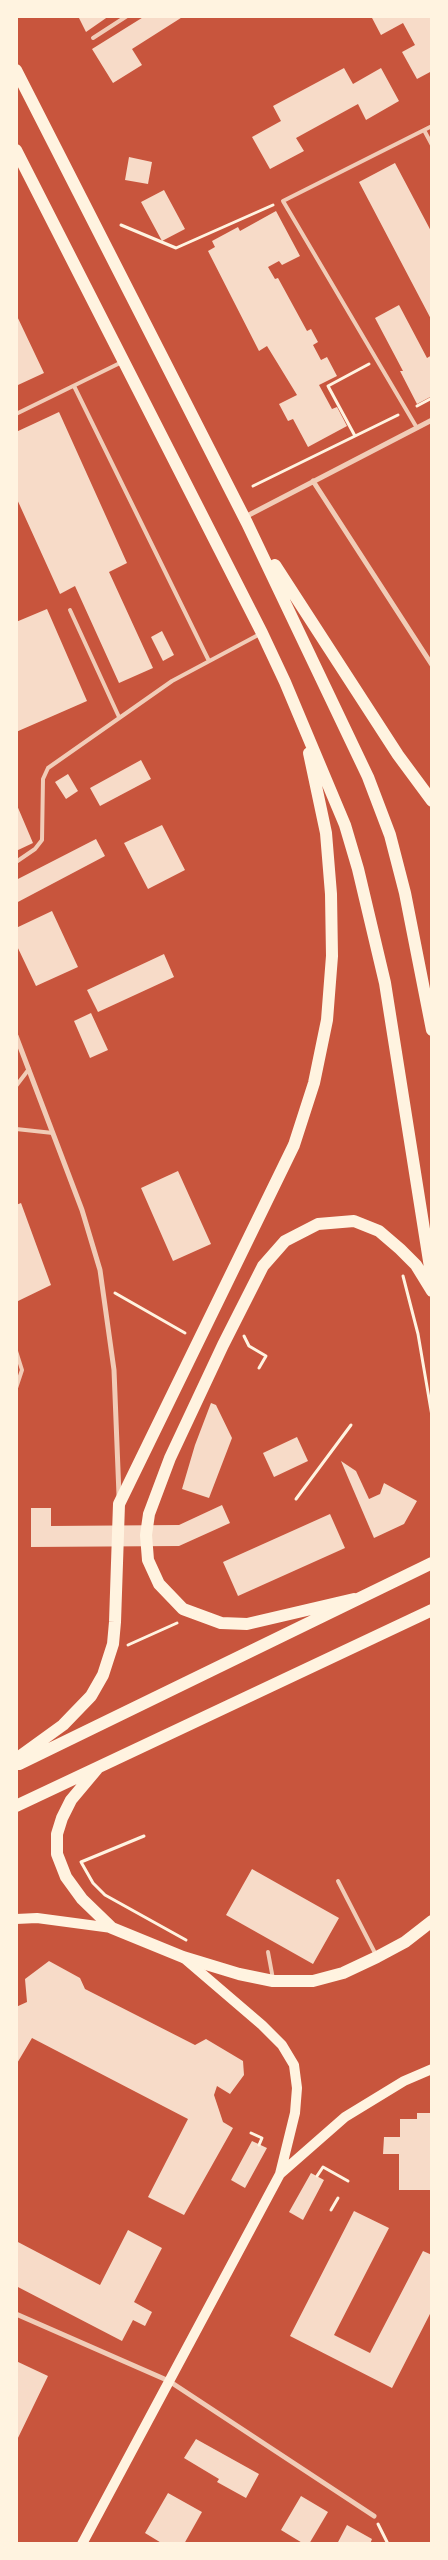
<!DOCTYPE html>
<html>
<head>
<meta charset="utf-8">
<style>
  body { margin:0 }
  #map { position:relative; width:448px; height:2560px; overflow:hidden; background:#c8553d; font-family:"PT Sans",sans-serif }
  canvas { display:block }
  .frame { position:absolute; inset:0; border:18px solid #fff3e0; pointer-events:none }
</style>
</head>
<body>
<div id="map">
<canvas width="448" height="2560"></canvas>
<div class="frame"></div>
</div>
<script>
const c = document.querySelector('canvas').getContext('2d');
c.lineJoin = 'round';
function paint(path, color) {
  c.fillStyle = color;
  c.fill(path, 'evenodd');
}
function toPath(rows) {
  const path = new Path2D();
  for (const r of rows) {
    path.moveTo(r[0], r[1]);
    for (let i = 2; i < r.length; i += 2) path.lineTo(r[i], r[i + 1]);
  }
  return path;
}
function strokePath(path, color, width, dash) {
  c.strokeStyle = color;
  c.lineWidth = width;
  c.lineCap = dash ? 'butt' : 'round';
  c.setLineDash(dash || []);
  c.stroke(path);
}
paint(toPath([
  [78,16,109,16,86,32],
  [145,16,184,16,132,49,142,65,113,83,92,49],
  [371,16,432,16,432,71,417,79,402,52,415,45,403,23,381,35],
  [344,68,353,84,381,68,399,101,366,120,358,104,296,138,304,151,270,169,252,137,281,121,273,106],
  [129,157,152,162,148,184,125,180],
  [395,163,432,233,432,321,359,182],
  [164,190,185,229,162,241,141,202],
  [276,211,300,256,282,265,279,261,268,267,275,279,278,278,307,331,311,329,318,342,313,345,321,360,327,357,337,376,319,385,332,409,337,407,347,426,308,447,293,419,288,421,279,404,297,395,267,346,259,351,208,251,215,247,212,241,238,227,240,231],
  [399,305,427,358,432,355,432,396,417,404,400,371,403,371,375,318],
  [16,314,44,373,18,385,16,381],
  [59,412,127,563,109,572,153,668,119,683,75,586,60,594,16,497,16,432],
  [47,609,87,701,16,732,16,622],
  [162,631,174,655,163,661,151,637],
  [141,760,151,779,100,806,90,788],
  [68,774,78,791,66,799,55,782],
  [16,803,33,843,16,851],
  [162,825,185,870,148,889,124,843],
  [96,839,105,856,16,903,16,880],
  [52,911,78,967,36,986,16,944,16,928],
  [164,954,174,977,98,1012,87,990],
  [91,1013,108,1050,90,1058,74,1021],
  [178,1171,211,1244,173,1261,141,1188],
  [21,1203,51,1285,16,1302,16,1205],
  [211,1403,216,1405,232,1438,209,1498,182,1489,195,1445],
  [297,1437,308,1461,274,1477,263,1453],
  [341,1461,356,1471,369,1499,380,1494,384,1483,417,1501,404,1524,374,1538],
  [222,1505,230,1523,179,1546,31,1547,31,1508,51,1508,51,1526,179,1525],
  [330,1514,345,1548,238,1596,223,1562],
  [252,1869,339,1918,313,1964,226,1915],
  [49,1961,80,1978,85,1989,195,2045,206,2039,243,2061,244,2075,230,2094,217,2086,214,2095,223,2122,233,2128,184,2215,148,2197,188,2119,32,2038,16,2065,16,2007,27,2002,25,1979],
  [417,2113,432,2113,432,2190,399,2190,399,2154,383,2154,384,2137,400,2137,400,2119,417,2119],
  [252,2141,267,2148,245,2188,231,2180],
  [311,2173,324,2180,303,2220,289,2212],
  [354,2211,389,2228,334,2335,370,2353,423,2251,432,2255,432,2310,392,2388,290,2336],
  [128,2230,162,2248,134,2302,152,2312,145,2326,133,2320,122,2341,16,2286,16,2241,100,2285],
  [16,2361,48,2376,16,2442],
  [196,2439,259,2474,246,2498,217,2482,219,2479,184,2458],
  [168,2493,202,2512,184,2544,163,2544,145,2533],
  [301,2496,328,2512,309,2544,304,2544,281,2530],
  [347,2525,372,2539,370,2544,337,2544]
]), '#f7dbc8');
strokePath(toPath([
  [121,225,176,248,273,205],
  [417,406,432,398],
  [355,436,328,386,369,364],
  [253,486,398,415],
  [403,1276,418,1334,432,1416],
  [115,1293,185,1333],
  [244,1336,249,1346,266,1356,259,1368],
  [296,1499,351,1425],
  [128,1645,177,1623],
  [144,1836,81,1862,93,1883,105,1895,186,1940],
  [251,2133,262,2138,259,2145],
  [317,2176,323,2167,348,2181],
  [331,2210,338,2198],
  [378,2524,388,2544]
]), '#fff3e0', 3);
strokePath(toPath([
  [93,38,127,16],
  [424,130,432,145],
  [74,386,209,661],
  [16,414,122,362],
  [417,428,283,201,432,126],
  [70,610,119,717],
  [16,862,35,849,42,840,43,779,48,768,172,681,260,634],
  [16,1086,29,1069],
  [16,1129,53,1133],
  [16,1351,22,1370,16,1388],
  [338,1881,376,1955],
  [268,1952,273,1979]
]), '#f1ccb7', 4);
strokePath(toPath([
  [313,481,432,665],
  [245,517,432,420],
  [16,1036,82,1210,100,1270,114,1370,119,1495],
  [16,2314,169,2381,374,2516]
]), '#f1ccb7', 5);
strokePath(toPath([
  [16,1919,37,1918,112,1928],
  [185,1959,262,2025,282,2045,294,2065,297,2088,295,2113,280,2174],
  [82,2544,280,2174,345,2117,404,2081,432,2069]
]), '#fff3e0', 10);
strokePath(toPath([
  [16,70,247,523,368,777,390,835,405,893,432,1030],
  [16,150,262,633,285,682,345,825,358,869,385,983,432,1280],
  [275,565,398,755,432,801],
  [354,1599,247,1624,221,1623,183,1609,159,1584,148,1560,146,1535,149,1514,170,1458,223,1345,263,1266,285,1241,318,1224,354,1221,379,1231,400,1249,416,1265,432,1291],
  [16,1759,63,1725,91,1696,103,1675,113,1644,115,1622,119,1504,294,1145,314,1083,327,1020,332,956,331,894,326,833,309,753],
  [19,1764,432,1563],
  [97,1769,71,1800,62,1818,57,1834,57,1854,66,1877,82,1899,112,1928,183,1957,239,1974,273,1981,313,1981,343,1973,377,1957,405,1942,432,1921],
  [16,1806,432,1610]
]), '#fff3e0', 12);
</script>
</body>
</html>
